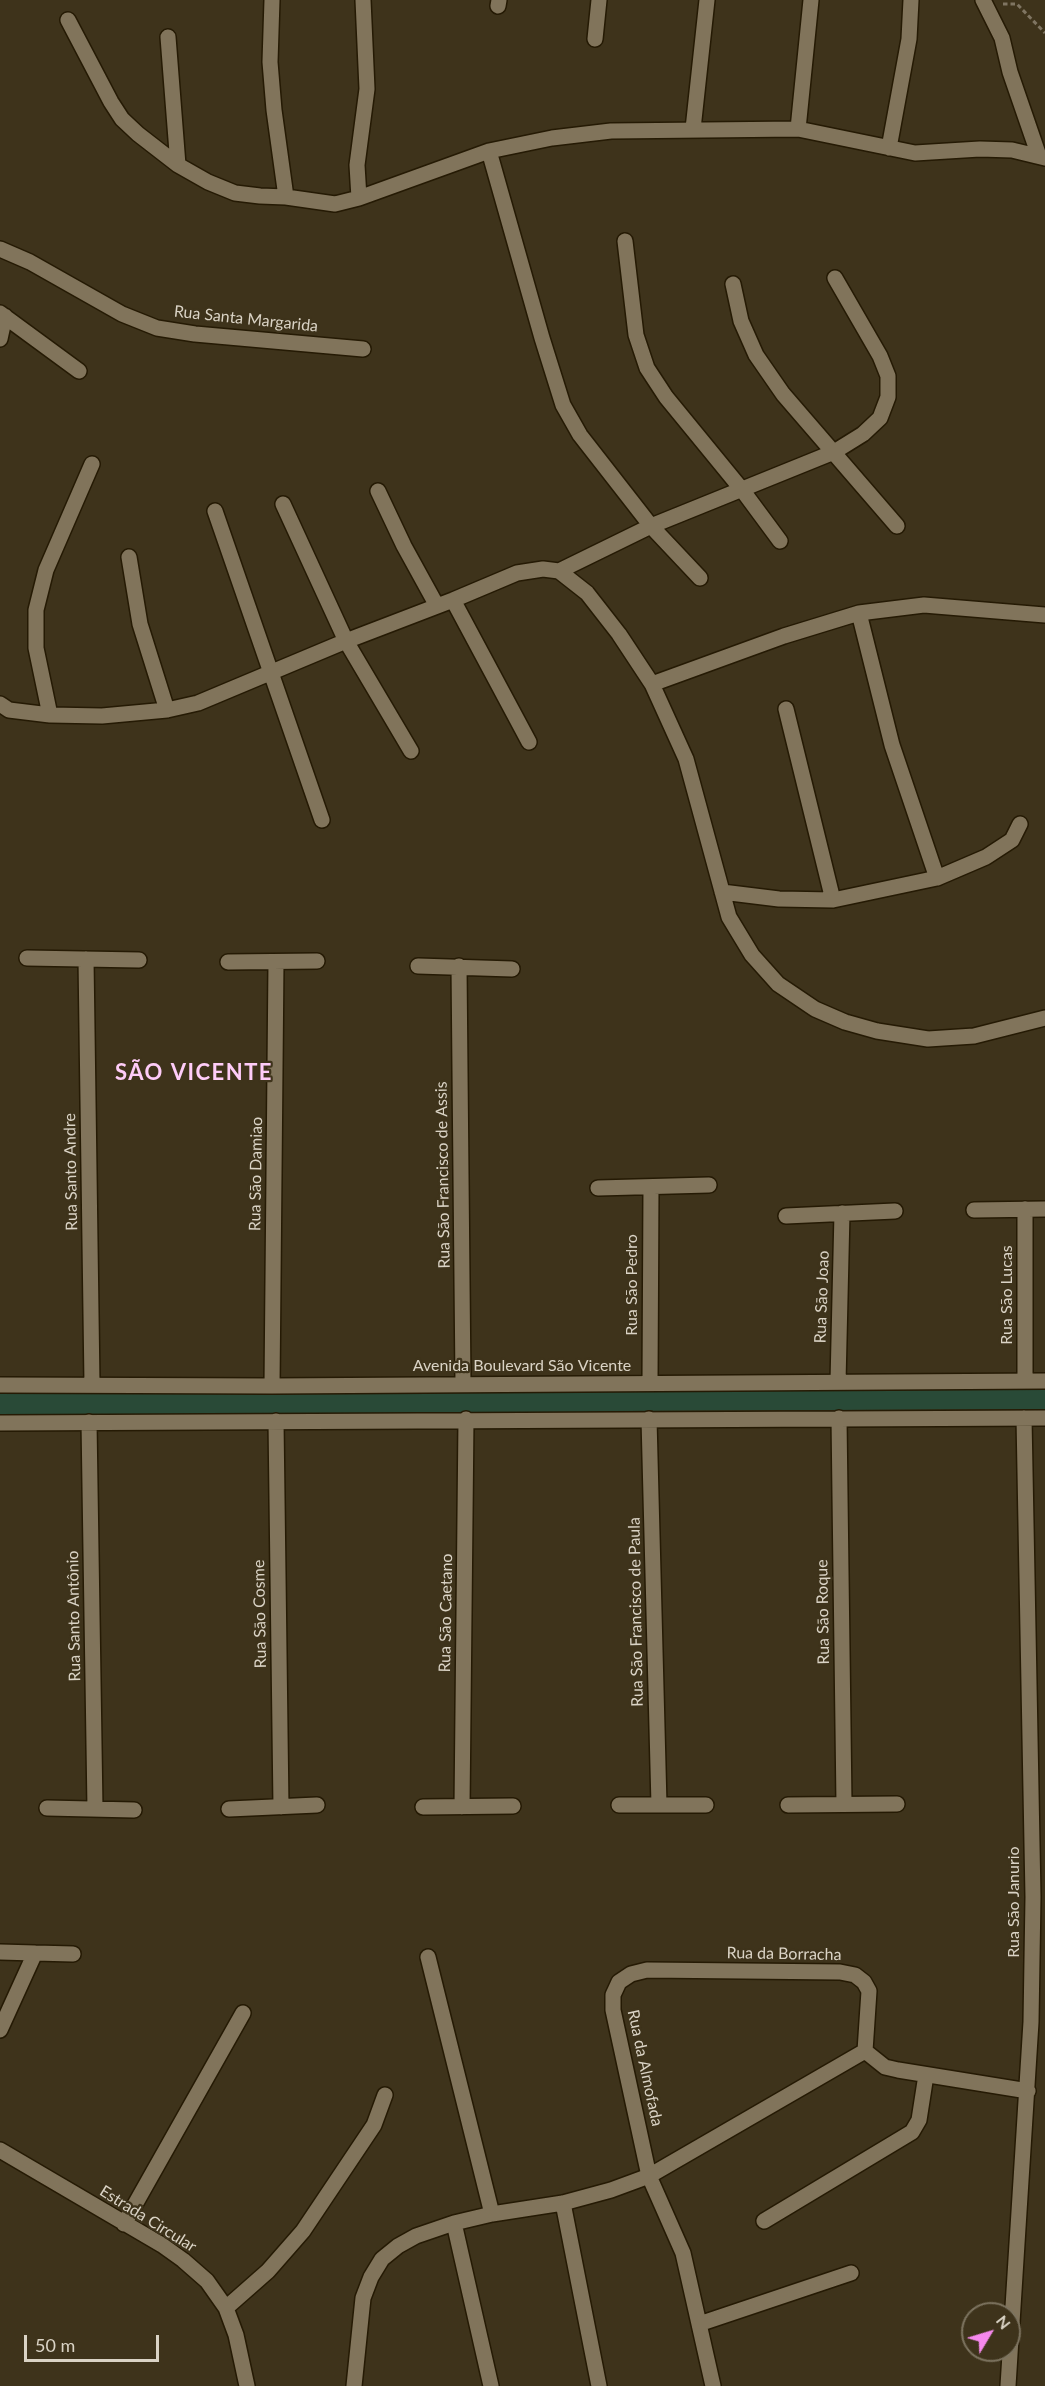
<!DOCTYPE html>
<html>
<head>
<meta charset="utf-8">
<style>
  body { margin:0 }
  #map { position:relative; width:1045px; height:2386px; overflow:hidden; background:#3e331b; font-family:Lato,sans-serif }
  canvas { display:block }
  .north { position:absolute; left:961px; top:2302px; width:60px; height:60px; box-sizing:border-box; background:#3e331b; border:2px solid #7c735f; border-radius:50%; rotate:52deg; font-size:16px; font-weight:700; line-height:24px; text-align:center; color:#dad3c5 }
  .north::after { content:''; display:block; margin:auto; width:21px; height:27px; background:#f688ed; clip-path:polygon(50% 0,100% 100%,50% 72%,0 100%) }
  .scale { position:absolute; left:24px; top:2335px; width:135px; height:27px; box-sizing:border-box; border:3px solid #dad3c5; border-top:0; padding-left:8px; font-size:18px; line-height:21px; white-space:nowrap; color:#dad3c5; -webkit-text-stroke:4px #3e331b; paint-order:stroke }
</style>
</head>
<body>
<div id="map">
<canvas width="1045" height="2386"></canvas>
<div class="north">N</div>
<div class="scale">50 m</div>
</div>
<script>
const c = document.querySelector('canvas').getContext('2d');
c.lineJoin = 'round';
function paint(path, color) {
  c.fillStyle = color;
  c.fill(path, 'evenodd');
}
function toPath(rows) {
  const path = new Path2D();
  for (const r of rows) {
    path.moveTo(r[0], r[1]);
    for (let i = 2; i < r.length; i += 2) path.lineTo(r[i], r[i + 1]);
  }
  return path;
}
function strokePath(path, color, width, dash) {
  c.strokeStyle = color;
  c.lineWidth = width;
  c.lineCap = dash ? 'butt' : 'round';
  c.setLineDash(dash || []);
  c.stroke(path);
}
function label(font, color, halo, rows, align = 'center') {
  c.font = font + ' Lato,sans-serif';
  c.lineWidth = 4.5;
  c.setLineDash([]);
  c.textBaseline = 'middle';
  c.strokeStyle = halo;
  c.fillStyle = color;
  for (const [text, x, y, turn = 0] of rows) {
    c.save();
    c.translate(x, y);
    c.rotate((+turn || 0) * Math.PI / 180);
    c.textAlign = isNaN(turn) ? turn : align;
    if (halo) c.strokeText(text, 0, 0);
    c.fillText(text, 0, 0);
    c.restore();
  }
}
paint(toPath([
  [1045,1385,1045,1409,617,1411,464,1416,0,1420,0,1389]
]), '#294a37');
const minor = toPath([
  [272,0,270,62,274,110,286,197],
  [983,0,1002,38,1010,72,1039,156],
  [498,6,499,0],
  [68,20,111,102,122,119,138,134,178,165,208,182,235,193,260,196,286,197,335,204,359,198,489,151,552,138,611,131,798,129,915,153,980,149,1012,150,1045,158],
  [168,37,178,165],
  [595,39,599,0],
  [693,129,707,0],
  [798,129,811,0],
  [889,148,909,39,911,0],
  [489,151,542,338,563,405,580,435,651,526,700,578],
  [359,198,357,165,367,89,363,0],
  [625,241,636,335,647,368,666,397,743,491,780,541],
  [0,249,30,262,122,314,157,328,195,334,363,349],
  [733,284,741,321,756,355,783,394,897,526],
  [0,313,79,371],
  [0,339,5,316],
  [378,491,404,546,437,606],
  [283,504,346,641,411,751],
  [215,511,322,820],
  [129,557,140,624,167,710],
  [559,571,651,526,834,452,863,434,880,418,888,397,888,376,880,356,835,278],
  [453,600,529,742],
  [652,684,784,636,859,613,924,605,1045,615],
  [0,704,9,710,50,715,102,716,167,710,198,703,346,641,453,600,517,573,543,569,559,571,587,593,619,634,652,684,686,759,729,917,752,955,778,984,815,1009,845,1022,877,1031,928,1039,974,1036,1045,1018],
  [786,709,833,900],
  [50,715,36,648,36,610,46,570,92,464],
  [937,878,986,857,1012,840,1020,824],
  [722,892,779,899,833,900,937,878,892,745,859,613],
  [27,958,139,960],
  [86,959,92,1384],
  [228,962,317,961],
  [418,966,512,969],
  [459,966,463,1384],
  [598,1188,709,1185],
  [974,1210,1045,1209],
  [786,1216,895,1211],
  [1025,1381,1025,1209],
  [838,1382,842,1213],
  [650,1383,651,1187],
  [0,1385,272,1386,1045,1381],
  [272,1386,276,962],
  [839,1418,844,1804],
  [649,1419,659,1805],
  [276,1421,281,1807],
  [89,1422,95,1809],
  [0,1423,1045,1418],
  [619,1805,706,1805],
  [788,1805,897,1804],
  [423,1807,513,1806],
  [462,1807,466,1419],
  [47,1808,134,1810],
  [229,1809,317,1805],
  [0,1952,35,1953],
  [428,1957,492,2214],
  [0,2030,35,1953,73,1954],
  [865,2051,885,2067,898,2070,1028,2091],
  [0,2150,162,2245,183,2260,207,2281,226,2308,236,2335,247,2386],
  [563,2203,599,2386],
  [764,2221,912,2132,919,2120,926,2075],
  [454,2223,491,2386],
  [124,2224,243,2013],
  [226,2308,268,2271,303,2231,374,2125,385,2095],
  [699,2324,851,2273],
  [354,2386,363,2298,371,2277,382,2259,398,2246,416,2236,454,2223,492,2214,563,2203,611,2190,649,2176,865,2051],
  [713,2386,683,2253,649,2176,613,2010,613,1995,619,1982,631,1974,647,1970,840,1972,855,1975,864,1982,869,1991,865,2051],
  [1008,2386,1031,2022,1033,1897,1024,1418]
]);
strokePath(minor, '#251a04', 18);
strokePath(toPath([
  [1003,4,1017,4,1045,33]
]), '#7f7562', 3, [4.5, 3]);
strokePath(minor, '#81745b', 15);
label('16px', '#dad3c5', '#3e331b', [
  ["Rua Santa Margarida",246,319,6],
  ["Rua Santo Andre",71,1172,-91],
  ["Rua Sāo Damiao",256,1174,-89],
  ["Rua Sāo Francisco de Assis",443,1175,-91],
  ["Rua Sāo Pedro",632,1285,-90],
  ["Rua Sāo Lucas",1007,1295,-90],
  ["Rua Sāo Joao",822,1297,-88],
  ["Avenida Boulevard São Vicente",522,1366],
  ["Rua Sāo Francisco de Paula",636,1612,-91],
  ["Rua Sāo Roque",823,1612,-91],
  ["Rua Sāo Caetano",446,1613,-89],
  ["Rua Sāo Cosme",260,1614,-91],
  ["Rua Santo Antônio",74,1616,-91],
  ["Rua Sāo Janurio",1014,1902,-90],
  ["Rua da Borracha",784,1954,1],
  ["Rua da Almofada",645,2068,78],
  ["Estrada Circular",148,2219,32]
]);
c.letterSpacing = '1.5px';
label('bold 22px', '#feccf8', '#3e331b', [
  ["SÃO VICENTE",194,1073]
]);
c.letterSpacing = '0px';
</script>
</body>
</html>
